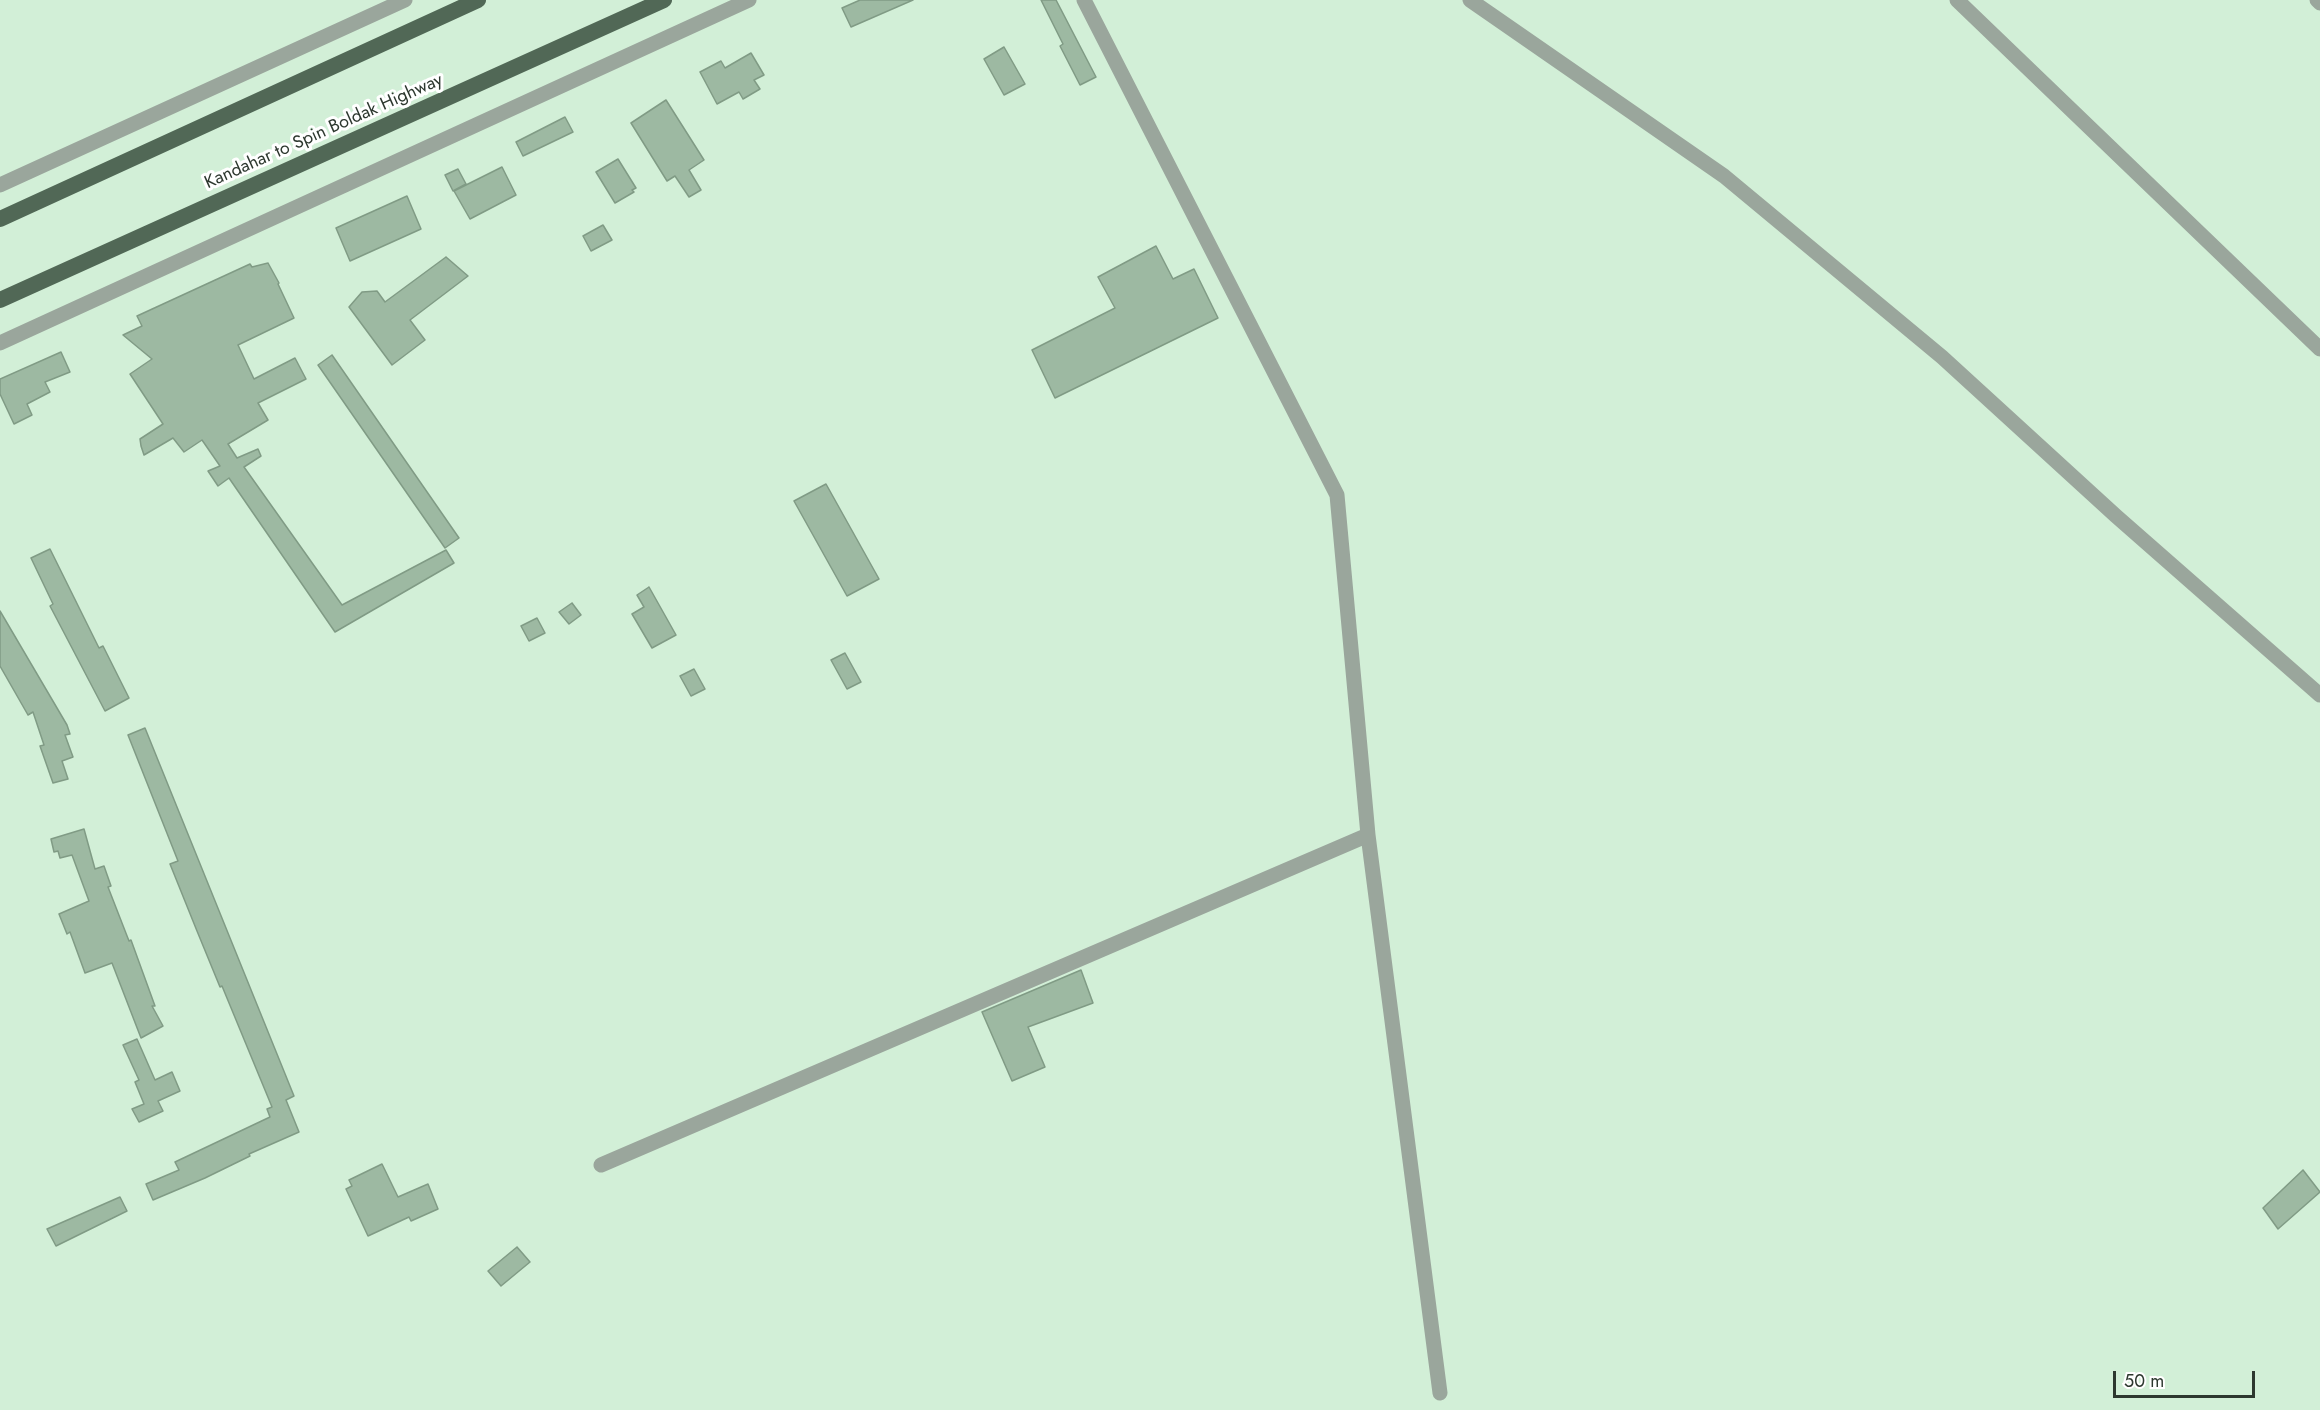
<!DOCTYPE html>
<html>
<head>
<meta charset="utf-8">
<style>
  body { margin:0 }
  #map { position:relative; width:2320px; height:1410px; overflow:hidden; background:#d2efd7; font-family:Jost,sans-serif }
  canvas { display:block }
  .scale { position:absolute; left:2113px; top:1371px; width:142px; height:27px; box-sizing:border-box; border:3px solid #2d382f; border-top:0; padding-left:8px; font-size:18px; line-height:21px; white-space:nowrap; color:#2d382f; -webkit-text-stroke:4px #fff; paint-order:stroke }
</style>
</head>
<body>
<div id="map">
<canvas width="2320" height="1410"></canvas>
<div class="scale">50 m</div>
</div>
<script>
const c = document.querySelector('canvas').getContext('2d');
c.lineJoin = 'round';
function paint(path, color) {
  c.fillStyle = color;
  c.fill(path, 'evenodd');
}
function toPath(rows) {
  const path = new Path2D();
  for (const r of rows) {
    path.moveTo(r[0], r[1]);
    for (let i = 2; i < r.length; i += 2) path.lineTo(r[i], r[i + 1]);
  }
  return path;
}
function strokePath(path, color, width, dash) {
  c.strokeStyle = color;
  c.lineWidth = width;
  c.lineCap = dash ? 'butt' : 'round';
  c.setLineDash(dash || []);
  c.stroke(path);
}
function label(font, color, halo, rows, align = 'center') {
  c.font = font + ' Jost,sans-serif';
  c.lineWidth = 6;
  c.setLineDash([]);
  c.textBaseline = 'middle';
  c.strokeStyle = halo;
  c.fillStyle = color;
  for (const [text, x, y, turn = 0] of rows) {
    c.save();
    c.translate(x, y);
    c.rotate((+turn || 0) * Math.PI / 180);
    c.textAlign = isNaN(turn) ? turn : align;
    if (halo) c.strokeText(text, 0, 0);
    c.fillText(text, 0, 0);
    c.restore();
  }
}
const building = toPath([
  [860,0,913,0,851,27,842,8,860,0],
  [1041,0,1056,0,1096,77,1080,85,1060,46,1063,44,1041,0],
  [1004,47,1025,84,1004,95,984,59,1004,47],
  [751,53,764,75,754,80,760,89,743,99,739,92,717,104,700,72,721,61,725,68,751,53],
  [666,100,704,160,689,170,701,190,689,197,675,176,667,181,631,123,666,100],
  [565,117,573,132,523,156,516,142,565,117],
  [618,159,636,188,632,190,634,192,615,203,596,172,618,159],
  [502,167,516,195,470,219,454,191,502,167],
  [458,169,466,184,453,191,445,175,458,169],
  [407,196,421,229,350,261,336,228,407,196],
  [603,225,612,240,591,251,583,236,603,225],
  [1156,246,1173,279,1194,269,1218,318,1055,398,1032,350,1115,308,1098,277,1156,246],
  [446,257,468,276,410,320,425,340,392,365,349,307,362,292,377,291,385,302,446,257],
  [268,263,279,283,278,284,294,318,238,345,254,379,295,358,306,379,258,403,268,420,228,444,237,458,258,449,261,456,244,467,342,605,446,550,454,563,335,632,229,478,218,486,208,471,220,466,202,440,184,452,173,438,144,455,141,446,140,439,163,424,130,374,152,359,123,335,142,326,137,316,250,264,252,267,268,263],
  [61,352,70,372,45,382,50,392,27,404,32,415,14,424,0,394,0,379,61,352],
  [332,355,459,538,445,548,318,365,332,355],
  [826,484,879,579,847,596,794,501,826,484],
  [50,549,99,648,103,646,129,698,105,711,50,606,53,604,31,558,50,549],
  [649,587,676,635,652,648,632,614,644,607,637,595,649,587],
  [572,603,581,615,569,624,559,612,572,603],
  [0,611,67,725,70,734,65,735,73,757,62,761,68,779,53,783,40,746,44,745,33,712,28,715,0,666,0,611],
  [537,618,545,633,529,641,521,626,537,618],
  [845,653,861,682,847,689,831,660,845,653],
  [694,669,705,689,691,696,680,676,694,669],
  [145,728,294,1096,286,1100,299,1132,249,1154,250,1156,205,1178,153,1200,146,1184,179,1170,175,1162,270,1117,267,1109,272,1107,222,986,220,987,197,931,170,864,178,861,128,735,145,728],
  [84,829,95,869,104,866,111,886,108,887,129,941,131,940,155,1006,152,1006,163,1026,141,1038,112,963,85,973,70,932,67,934,59,914,89,901,72,855,60,858,58,851,54,852,51,839,84,829],
  [1081,970,1093,1003,1028,1027,1045,1067,1012,1081,982,1012,1081,970],
  [137,1039,155,1080,172,1072,180,1091,158,1101,163,1111,139,1122,132,1109,144,1104,135,1082,139,1080,123,1045,137,1039],
  [382,1164,398,1197,428,1184,438,1209,411,1221,409,1217,368,1236,346,1189,352,1186,349,1180,382,1164],
  [2303,1170,2320,1192,2278,1229,2263,1208,2303,1170],
  [120,1197,127,1211,56,1246,47,1229,120,1197],
  [517,1247,530,1262,501,1286,488,1271,517,1247]
]);
paint(building, '#9db9a2');
strokePath(building, '#809b85', 1.5);
strokePath(toPath([
  [1084,0,1337,495,1368,835,1440,1393],
  [1470,0,1724,176,1942,357,2116,516,2320,695],
  [1957,0,2320,349],
  [2317,0,2320,3],
  [601,1165,1368,835]
]), '#9aa69c', 15);
strokePath(toPath([
  [0,185,405,0],
  [0,343,749,0]
]), '#9aa69c', 15);
strokePath(toPath([
  [0,219,478,0],
  [0,300,664,0]
]), '#516856', 16);
label('18px', '#2d382f', '#fff', [
  ["Kandahar to Spin Boldak Highway",324,132,-24]
]);
</script>
</body>
</html>
